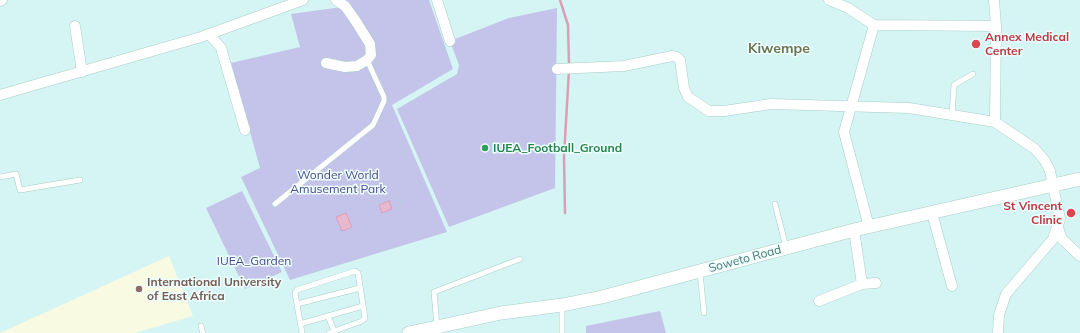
<!DOCTYPE html>
<html>
<head>
<meta charset="utf-8">
<style>
  body { margin:0 }
  canvas { display:block; background:#e6fcfd }
</style>
</head>
<body>
<canvas width="1080" height="333"></canvas>
<script>
const c = document.querySelector('canvas').getContext('2d');
c.lineJoin = 'round';
function paint(path, color) {
  c.fillStyle = color;
  c.fill(path, 'evenodd');
}
function toPath(rows) {
  const path = new Path2D();
  for (const r of rows) {
    path.moveTo(r[0], r[1]);
    for (let i = 2; i < r.length; i += 2) path.lineTo(r[i], r[i + 1]);
  }
  return path;
}
function strokePath(path, color, width, dash) {
  c.strokeStyle = color;
  c.lineWidth = width;
  c.lineCap = dash ? 'butt' : 'round';
  c.setLineDash(dash || []);
  c.stroke(path);
}
function label(font, color, halo, rows, align = 'center') {
  c.font = font + ' Mulish,sans-serif';
  c.lineWidth = 3;
  c.setLineDash([]);
  c.textBaseline = 'middle';
  c.strokeStyle = halo;
  c.fillStyle = color;
  for (const [text, x, y, turn = 0] of rows) {
    c.save();
    c.translate(x, y);
    c.rotate((+turn || 0) * Math.PI / 180);
    c.textAlign = isNaN(turn) ? turn : align;
    if (halo) c.strokeText(text, 0, 0);
    c.fillText(text, 0, 0);
    c.restore();
  }
}
paint(toPath([
  [0,0,1080,0,1080,333,0,333]
]), '#d4f5f3');
paint(toPath([
  [169,256,193,316,135,333,0,333]
]), '#f8fae2');
paint(toPath([
  [346,0,429,0,453,69,392,105,447,232,290,280,241,177,260,168,231,63,300,47,291,14,349,6],
  [557,8,555,188,449,227,397,109,457,74,459,65,450,41,509,18],
  [242,191,282,272,245,289,206,208],
  [660,311,666,333,586,333,586,326]
]), '#c4c4eb');
const water = toPath([
  [389,201,392,209,382,213,379,205,389,201],
  [346,213,352,227,342,231,336,217,346,213]
]);
paint(water, '#e8b9ce');
strokePath(water, '#da9fb8', 1);
strokePath(toPath([
  [560,0,568,25,569,65],
  [565,213,564,156,569,70]
]), '#da9fb8', 2.5);
const service = toPath([
  [952,115,954,85,973,74],
  [0,177,16,174,20,190,80,180],
  [275,204,373,125,384,101,384,97,367,60],
  [775,204,786,247],
  [700,272,704,313],
  [297,304,360,288],
  [328,316,335,333],
  [300,324,363,306],
  [201,326,203,333],
  [437,326,434,292,520,259],
  [302,333,295,293,297,290,355,271,358,273,365,318,362,321,329,333],
  [562,333,562,306]
]);
const minor = toPath([
  [437,0,450,41],
  [829,0,848,8,874,25,996,26],
  [994,0,996,26,995,122,1035,149,1045,161,1050,171,1060,219,1053,239,1006,294,999,315,998,333],
  [0,1,2,0],
  [75,26,82,72],
  [209,34,221,48,245,130],
  [326,63,345,67,357,66,367,60,371,55,370,44,355,20,345,6,336,0],
  [557,69,624,66,672,56,677,57,680,60,684,88,688,97,709,111,724,111,771,104,909,108,995,122],
  [0,95,201,37,303,0],
  [932,213,952,286],
  [869,227,844,132,874,25],
  [1058,228,1062,239,1080,256],
  [854,230,862,284,876,283],
  [819,301,862,284]
]);
const tertiary = toPath([
  [409,333,501,313,562,305,602,297,854,230,1080,179]
]);
strokePath(service, '#a9cdc8', 6);
strokePath(minor, '#a9cdc8', 11);
strokePath(tertiary, '#a9cdc8', 14);
strokePath(toPath([
  [393,196,402,202,399,206],
  [398,203,400,209]
]), '#9fd9cd', 1.5, [1, 3]);
strokePath(service, '#fff', 5);
strokePath(minor, '#fff', 10);
strokePath(tertiary, '#fff', 13);
for (const [x, y, r, color] of [
  [976,44,5,"#e0444e"],
  [485,148,4,"#2e9e5b"],
  [1071,213,5,"#e0444e"],
  [139,289,4,"#8d6e63"]
]) {
  const dot = new Path2D();
  dot.arc(x, y, r, 0, 2 * Math.PI);
  c.fillStyle = color;
  c.fill(dot);
  strokePath(dot, '#edffff', 1.5);
}
label('bold 12px', '#be3a42', '#edffff', [
  ["Annex Medical",985,37],
  ["Center",985,51],
  ["St Vincent",1062,206,"right"],
  ["Clinic",1062,220,"right"]
], 'left');
label('bold 12px', '#27864d', '#edffff', [
  ["IUEA_Football_Ground",493,148]
], 'left');
label('12px', '#4e468a', '#edffff', [
  ["Wonder World",338,175],
  ["Amusement Park",338,189],
  ["IUEA_Garden",254,261]
]);
label('12px', '#4a776d', '#edffff', [
  ["Soweto Road",745,259,-15]
]);
label('bold 12px', '#785e54', '#edffff', [
  ["International University",147,282],
  ["of East Africa",147,296]
], 'left');
label('bold 14px', '#6f724c', '#edffff', [
  ["Kiwempe",779,49]
]);
</script>
</body>
</html>
